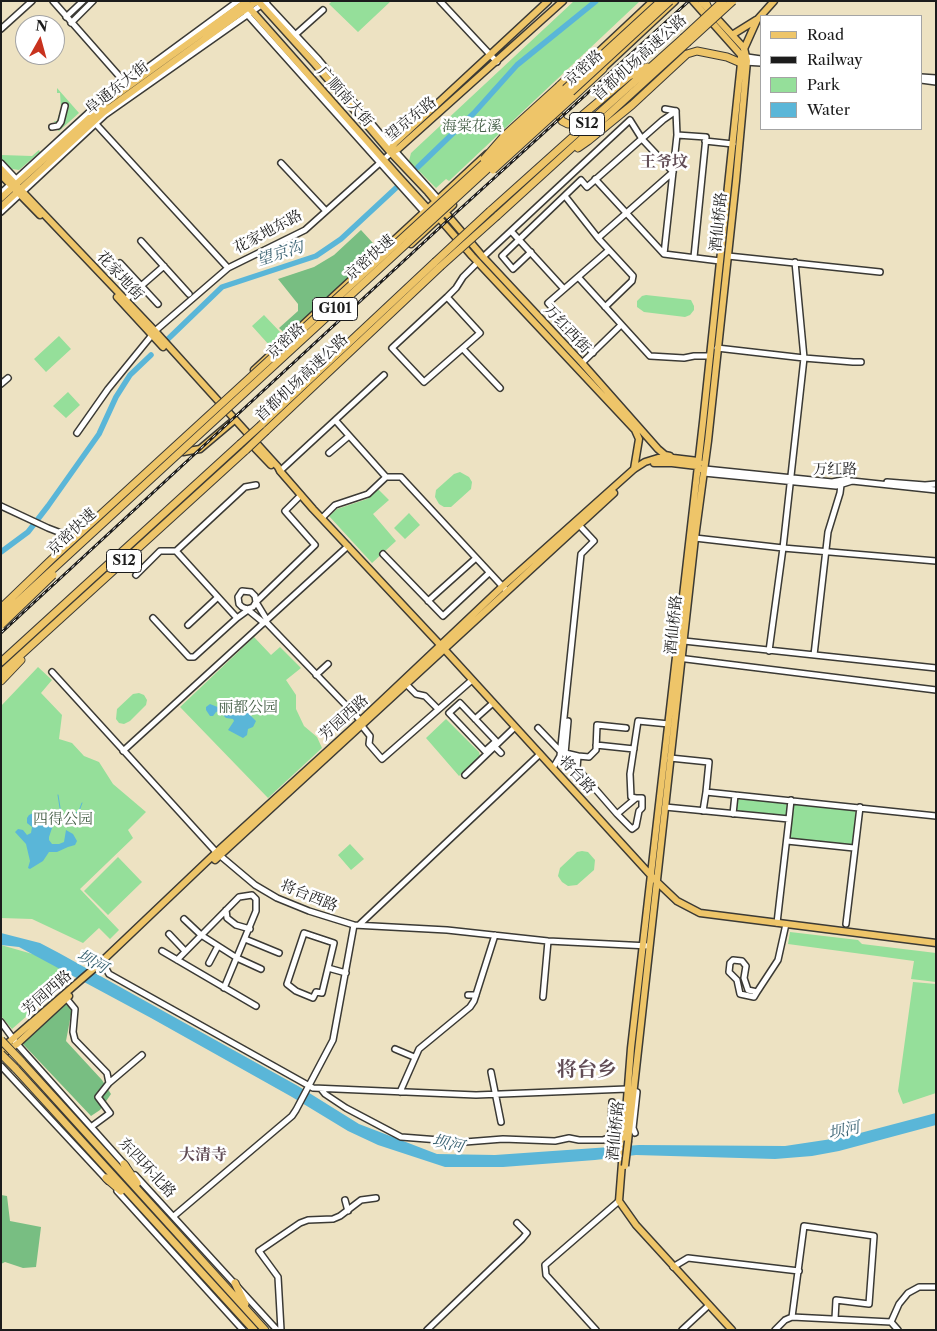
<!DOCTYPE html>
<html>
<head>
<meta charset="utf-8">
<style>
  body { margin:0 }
  #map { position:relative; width:937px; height:1331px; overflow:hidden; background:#ede2c2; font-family:"Libre Caslon Text",serif }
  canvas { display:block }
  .frame { position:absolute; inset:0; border:2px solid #1c1c1c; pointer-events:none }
  .legend { position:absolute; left:760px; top:15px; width:162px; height:115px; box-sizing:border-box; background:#fff; border:1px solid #a4a4a4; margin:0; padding:6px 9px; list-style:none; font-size:15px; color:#1c1c1c }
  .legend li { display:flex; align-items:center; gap:10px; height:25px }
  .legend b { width:25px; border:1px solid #a4a4a4 }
  .north { position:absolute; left:15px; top:15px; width:50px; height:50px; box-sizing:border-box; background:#fff; border:1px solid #a4a4a4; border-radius:50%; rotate:7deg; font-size:14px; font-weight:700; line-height:20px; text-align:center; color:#1c1c1c }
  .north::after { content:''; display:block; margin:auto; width:18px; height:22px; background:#c8321e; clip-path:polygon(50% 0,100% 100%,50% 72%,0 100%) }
</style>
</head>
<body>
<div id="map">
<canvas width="937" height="1331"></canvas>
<div class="frame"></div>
<ul class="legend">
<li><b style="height:6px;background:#eec569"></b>Road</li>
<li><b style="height:6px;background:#1c1c1c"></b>Railway</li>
<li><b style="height:14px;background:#95df9a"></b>Park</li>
<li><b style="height:14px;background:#5ab6d8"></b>Water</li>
</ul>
<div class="north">N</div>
</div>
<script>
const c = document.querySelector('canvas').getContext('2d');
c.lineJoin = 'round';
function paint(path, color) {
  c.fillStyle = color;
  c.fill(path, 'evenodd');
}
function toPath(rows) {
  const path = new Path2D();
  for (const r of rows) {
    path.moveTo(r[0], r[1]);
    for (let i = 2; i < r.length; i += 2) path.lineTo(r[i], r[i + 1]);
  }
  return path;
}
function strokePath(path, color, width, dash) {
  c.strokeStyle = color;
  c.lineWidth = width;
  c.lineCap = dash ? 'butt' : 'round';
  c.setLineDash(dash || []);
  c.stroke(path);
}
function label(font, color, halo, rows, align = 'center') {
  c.font = font + ' "Libre Caslon Text","Noto Serif SC",serif';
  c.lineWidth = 5;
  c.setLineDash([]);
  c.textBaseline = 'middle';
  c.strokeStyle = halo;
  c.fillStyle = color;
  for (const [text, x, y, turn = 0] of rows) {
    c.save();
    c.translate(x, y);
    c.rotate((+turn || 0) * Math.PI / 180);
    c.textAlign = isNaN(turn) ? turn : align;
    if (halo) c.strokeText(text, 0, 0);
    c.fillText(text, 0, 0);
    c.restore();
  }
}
paint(toPath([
  [332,1,391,1,358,32,329,4],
  [574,1,640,1,449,181,446,179,436,188,409,161,411,153],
  [57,88,79,113,59,131,56,129,63,125,67,106,58,124,56,124,54,121,57,121,61,108,60,93,57,93],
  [39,150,40,152,19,170,12,169,1,158,1,155,32,156],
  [646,295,691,300,694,306,694,310,690,315,685,317,644,312,637,307,637,301,642,296],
  [264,315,283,335,270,346,252,326],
  [59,336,71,349,46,372,34,359],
  [68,392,80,405,66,418,53,406],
  [460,472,469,477,472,482,471,489,451,507,444,507,439,504,435,497,436,490,454,474],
  [378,489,389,500,373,514,396,541,372,563,329,516,337,509,367,499],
  [409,513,420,525,405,539,394,528],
  [254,637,271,655,280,647,301,668,286,680,296,695,296,709,304,726,317,737,322,748,268,798,180,707],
  [38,667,52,680,41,693,62,715,59,739,72,743,84,756,99,762,113,784,146,812,128,830,133,838,80,889,119,930,110,939,99,928,83,943,32,919,1,918,1,706],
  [139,693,144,695,147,700,146,705,130,721,124,724,119,723,116,719,117,709,133,694],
  [446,719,479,752,480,756,459,776,426,738],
  [735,799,787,803,786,816,734,812],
  [793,802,856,809,852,845,789,838],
  [350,844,364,859,351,870,338,855],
  [582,851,588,852,595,860,594,870,577,885,568,886,562,882,558,876,560,868,577,852],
  [118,857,142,882,108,915,84,891],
  [790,932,858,940,862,944,936,953,936,982,911,979,914,961,788,944],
  [1,945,36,955,72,972,52,994,12,1029,1,1016],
  [913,982,936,984,936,1093,903,1104,898,1091]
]), '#95df9a');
paint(toPath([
  [361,230,383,254,290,338,279,328,298,311,298,304,278,279,314,267,334,255],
  [67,1003,72,1009,66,1041,102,1080,111,1094,100,1110,91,1116,23,1044],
  [1,1195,7,1196,10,1221,41,1227,36,1267,23,1268,5,1262,1,1264]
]), '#78be82');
paint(toPath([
  [229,699,232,701,227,706,228,708,230,709,233,705,234,709,242,714,244,712,246,706,250,712,249,714,256,721,253,727,248,729,247,735,243,738,228,730,234,721,233,719,226,718,219,711,216,712,213,716,210,716,206,710,206,707,210,704,220,708,223,702],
  [35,812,46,813,54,822,49,837,49,840,52,844,59,844,64,842,66,830,73,834,77,841,75,845,68,847,57,852,49,852,43,861,30,869,28,868,30,861,26,844,15,832,18,829,23,830,27,835,31,833,32,827,27,823,27,818,29,815],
  [1,933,40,943,59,953,298,1086,359,1124,437,1154,495,1155,639,1145,785,1146,845,1137,936,1113,936,1125,839,1151,812,1156,775,1159,636,1155,595,1160,503,1167,445,1167,378,1145,348,1131,292,1097,151,1018,19,947,1,945]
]), '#5ab6d8');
strokePath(toPath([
  [58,795,61,814,66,819],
  [63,823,69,817,79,811,82,803]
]), '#5ab6d8', 1);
strokePath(toPath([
  [418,167,474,113,517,65,596,1],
  [168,339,222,287,316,256,341,239,397,187],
  [1,552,28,532,48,506,99,434,116,397,130,375,151,355]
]), '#5ab6d8', 5.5);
const minor = toPath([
  [53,1,127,85],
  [264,1,319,60,388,143,440,201],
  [440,1,497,62],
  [246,13,425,213],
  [66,17,83,1],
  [71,23,93,1],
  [1,29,32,1],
  [295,35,323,10],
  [745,60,747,57,761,59],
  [744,62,761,63],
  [921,77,936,78],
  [921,80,936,82],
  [95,123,228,268],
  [52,127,58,126,61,122,65,106],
  [677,135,706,137,694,257],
  [705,141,733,144],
  [388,143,420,115],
  [1,163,16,179],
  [281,163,326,211],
  [595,179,664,254,720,261],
  [1,193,98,104,238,1],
  [565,196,598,238,633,276,632,281,605,307],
  [1,212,105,115,267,1],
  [511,231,564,289],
  [141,241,189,294],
  [531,252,513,269,502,256,581,180,587,187,663,120,676,111],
  [664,254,677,135,676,111,665,109],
  [728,256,880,272],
  [483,257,630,120,642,139,673,172,598,238],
  [120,263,158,304],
  [579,278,650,356,684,358,694,356,710,356],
  [447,297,480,333,424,382,392,348,447,297,456,288,463,277,478,262],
  [125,300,164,266],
  [155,331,228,268,305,230,391,153],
  [717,348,804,358,853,362,861,362],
  [463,349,500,388],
  [593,353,548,303,609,250],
  [582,363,621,325],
  [1,384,8,378],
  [336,421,386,477],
  [77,433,108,389,152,335],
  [329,453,349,436],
  [705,469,832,482,848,479],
  [280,471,384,375],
  [704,473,836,486,852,481,936,490],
  [887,482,925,485,936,484],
  [1,506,48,528,74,538],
  [322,518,335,505,368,494,386,477,401,477,505,589],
  [695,538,783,548,936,561],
  [383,554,443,616,489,573],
  [136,575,160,551,176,551,245,487,256,485],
  [428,601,476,558],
  [247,609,264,623],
  [153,618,189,657,194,657,237,618,176,551],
  [237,618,248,610],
  [267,620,256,602,255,596,251,592,242,591,238,597,239,604,242,607,247,609,253,607,256,602,315,545,285,511,301,495],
  [265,621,362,722],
  [188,625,218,597],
  [684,641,936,668],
  [769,651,783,548,804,358,795,262],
  [814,655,828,532,840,493,841,485],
  [678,658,936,690],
  [52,672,217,853,255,885,277,898,309,911,354,925,447,930,548,941,649,946],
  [316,675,328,664],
  [407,685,416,694,425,696,438,709],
  [460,703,496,741,485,751,449,713,460,703],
  [475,719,493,703],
  [362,726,370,736,369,744,382,759,472,680],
  [538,728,561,752,578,756,577,768,617,814,632,829,636,826,639,811,642,808,642,798,636,798,617,814],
  [596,745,634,749],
  [495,747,501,753],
  [123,751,348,546],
  [565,754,568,721],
  [578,756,589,757,596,750,597,725,626,728],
  [670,758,709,762,706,792],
  [553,768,560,756,581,554,594,541,579,525],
  [465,775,515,727],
  [636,798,631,797,630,774,638,721,669,724],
  [665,807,789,819,791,800],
  [703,811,706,792,936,816],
  [733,814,735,795],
  [787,841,854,848],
  [226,910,227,918,236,925,250,929],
  [184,919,201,935,237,958,261,969],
  [777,923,789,819],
  [846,924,860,807],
  [359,925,540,754],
  [304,933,334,943,322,993,316,992,313,998,296,991,287,984,304,933],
  [169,934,185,951],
  [245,939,279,953],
  [162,951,256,1006],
  [177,960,239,897,252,895,256,899,256,911,224,988],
  [209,963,218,946],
  [104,965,109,974,313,1088,476,1095,627,1089,637,1092,633,1128,635,1133],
  [328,968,346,973],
  [757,992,754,997,740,994,737,980,729,972,730,963,733,960,742,961,746,966,744,978,748,990,757,992,778,960,786,924],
  [468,995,476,995],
  [543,997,548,941],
  [66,998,75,1009,73,1032,75,1040,107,1073,109,1083,98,1097,110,1113,91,1127],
  [1,1022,17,1044,126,1166],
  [395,1049,414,1057],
  [1,1066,108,1181],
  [491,1072,501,1122],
  [109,1083,142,1055],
  [321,1089,325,1094,346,1108,401,1137,465,1142,503,1139,555,1141,569,1138,579,1140,603,1140,608,1138,611,1132,612,1102],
  [400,1092,419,1049,470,1007,474,1001,495,935],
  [611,1132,623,1133],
  [135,1175,277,1330],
  [117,1191,243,1330],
  [345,1200,348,1211],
  [174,1216,292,1116,296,1110,333,1040,354,925],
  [673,1267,688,1258,799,1271],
  [792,1317,804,1226,874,1236,869,1304,836,1300,835,1319],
  [891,1322,899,1304,908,1293,919,1287,936,1287],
  [281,1330,278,1277,259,1251,300,1223,308,1220,333,1219,340,1216,361,1200,376,1198],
  [427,1330,522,1239,527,1233,517,1223],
  [596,1330,546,1275,545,1265,619,1201],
  [682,1330,709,1305],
  [775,1330,785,1320,792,1317,891,1322,898,1330]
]);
const major = toPath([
  [243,1,398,176,428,209,439,218,472,256,635,430,639,439,634,469],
  [258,1,315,64,391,153,428,192,483,257,582,363,658,449,665,455,670,456],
  [693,1,741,55,741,63,703,422,631,1048,619,1201,636,1225,732,1330],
  [732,35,756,20],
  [744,49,757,20,774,1],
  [588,62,653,1],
  [599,72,675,1],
  [391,153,398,149,563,1],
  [391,153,392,147,396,142,548,1],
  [1,169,155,331,278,467,280,471,313,509,445,650,656,881,677,901,700,913,936,943],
  [1,175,40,215],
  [1,198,108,101,247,1],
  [1,207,104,112,257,1],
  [411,244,453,205],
  [117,297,163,347],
  [254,370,487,154],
  [250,443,271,465],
  [183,452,200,449,232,422],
  [654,463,672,463,697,466,700,469],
  [215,860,614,493],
  [1,1049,98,965,221,848,356,725,502,587,634,469,645,462,658,458,673,458,698,461,700,463],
  [1,1055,17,1044,69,996],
  [628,1141,695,538,708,441,736,181,747,61,744,48,701,1]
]);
const highway = toPath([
  [705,1,709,10],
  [559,86,584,62,591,58],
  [572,98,603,69],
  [558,109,558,114,562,121,568,124,572,124,629,76,647,67],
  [578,148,588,141,632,105,687,54,697,51,727,57,741,63],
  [490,211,683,38],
  [497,216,687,43],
  [261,425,435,262],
  [266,431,440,267],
  [1,662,240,444],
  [1,673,246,450],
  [1,681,21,660],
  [21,1061,265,1330],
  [15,1068,254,1330],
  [124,1164,137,1183],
  [106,1178,121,1191],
  [235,1283,245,1304]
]);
strokePath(minor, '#3b3a35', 8);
strokePath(major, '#3b3a35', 9);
strokePath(highway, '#3b3a35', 9);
strokePath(minor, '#fff', 5);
strokePath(major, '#eec569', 6);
strokePath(highway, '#eec569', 7);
const rail = toPath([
  [1,633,448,220,689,1]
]);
strokePath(rail, '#1c1c1c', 3);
strokePath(rail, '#fff', 1, [4]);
const majorBridge = toPath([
  [625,1166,628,1141]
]);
const highwayBridge = toPath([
  [683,38,723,1],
  [687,43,733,1],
  [484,159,505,135,559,86],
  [493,170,572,98],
  [435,262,490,211],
  [440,267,497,216],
  [240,444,261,425],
  [246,450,266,431],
  [1,608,52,559,661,1],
  [1,617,670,1],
  [1,625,53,575],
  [1,1040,21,1061],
  [1,1054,15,1068]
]);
strokePath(majorBridge, '#3b3a35', 9, []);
strokePath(highwayBridge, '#3b3a35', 9, []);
strokePath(majorBridge, '#eec569', 6);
strokePath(highwayBridge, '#eec569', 7);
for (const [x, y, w] of [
  [587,124,35],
  [335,309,45],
  [124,561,35]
]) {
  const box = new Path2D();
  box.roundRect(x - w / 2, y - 11.5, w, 23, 4);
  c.fillStyle = '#fff';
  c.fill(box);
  strokePath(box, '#1c1c1c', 1);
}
label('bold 14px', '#1c1c1c', null, [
  ["S12",587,124],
  ["G101",335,309],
  ["S12",124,561]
]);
label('15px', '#1c1c1c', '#fff', [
  ["首都机场高速公路",640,58,-42],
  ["京密路",584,68,-42],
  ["阜通东大街",117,88,-38],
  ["广顺南大街",345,97,48],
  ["望京东路",411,119,-39],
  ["酒仙桥路",719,222,-84],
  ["花家地东路",268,232,-28],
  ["京密快速",370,258,-42],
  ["花家地街",120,276,47],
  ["万红西街",567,329,47],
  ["京密路",286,341,-42],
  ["首都机场高速公路",302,378,-43],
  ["万红路",835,470],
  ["京密快速",72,532,-43],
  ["酒仙桥路",674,625,-84],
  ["芳园西路",344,718,-42],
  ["将台路",577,775,47],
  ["将台西路",309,896,22],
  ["芳园西路",47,993,-41],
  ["酒仙桥路",616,1131,-84],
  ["东四环北路",147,1168,47]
]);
label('15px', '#466048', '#fff', [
  ["海棠花溪",472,127],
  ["丽都公园",248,708],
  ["四得公园",63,820]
]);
label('bold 16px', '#624d56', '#fff', [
  ["王爷坟",664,162],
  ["大清寺",203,1155]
]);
label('italic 16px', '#386171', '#fff', [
  ["望京沟",280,254,-18],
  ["坝河",92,962,29],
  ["坝河",844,1131,-13],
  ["坝河",448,1144,13]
]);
label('bold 20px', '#624d56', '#fff', [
  ["将台乡",587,1070]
]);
</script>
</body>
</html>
